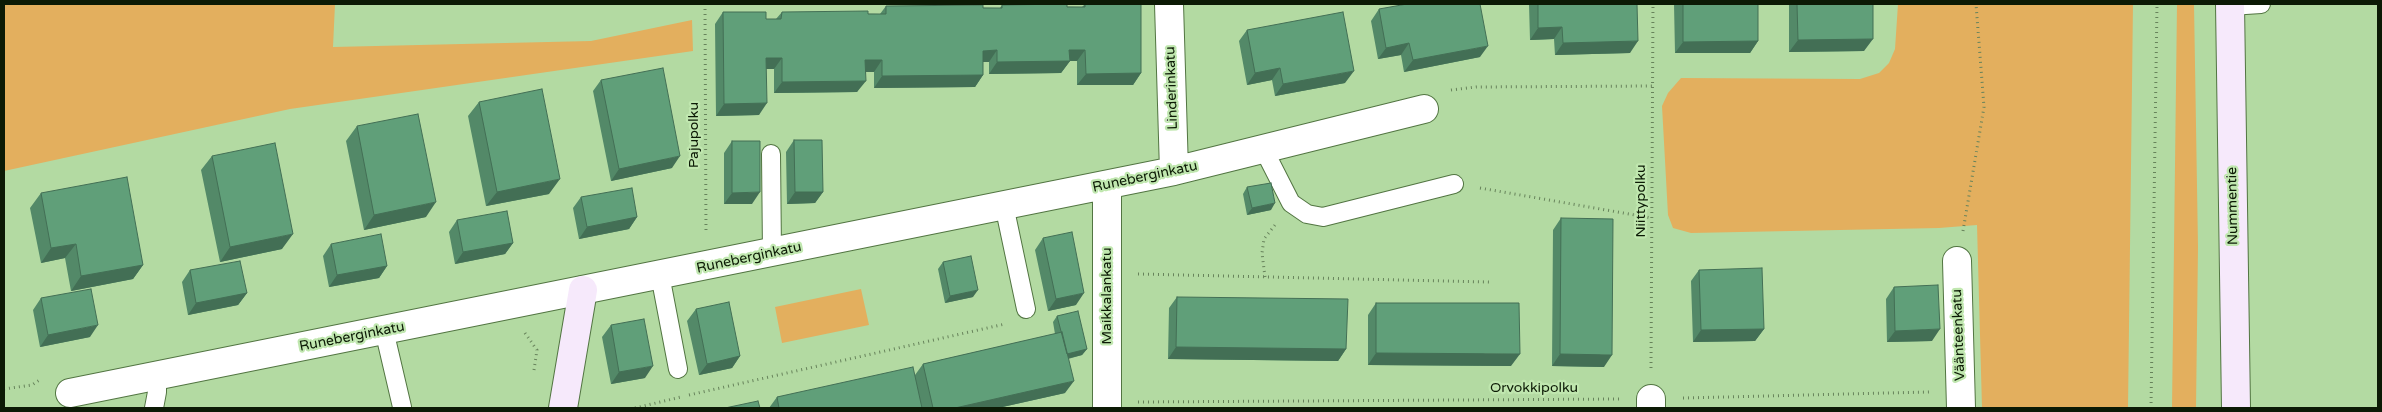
<!DOCTYPE html>
<html>
<head>
<meta charset="utf-8">
<style>
  body { margin:0 }
  #map { position:relative; width:2382px; height:412px; overflow:hidden; background:#b3daa2; font-family:"Varela Round",sans-serif }
  canvas { display:block }
  .frame { position:absolute; inset:0; border:5px solid #0c1a05; pointer-events:none }
</style>
</head>
<body>
<div id="map">
<canvas width="2382" height="412"></canvas>
<div class="frame"></div>
</div>
<script>
const c = document.querySelector('canvas').getContext('2d');
c.lineJoin = 'round';
function paint(path, color) {
  c.fillStyle = color;
  c.fill(path, 'evenodd');
}
function toPath(rows) {
  const path = new Path2D();
  for (const r of rows) {
    path.moveTo(r[0], r[1]);
    for (let i = 2; i < r.length; i += 2) path.lineTo(r[i], r[i + 1]);
  }
  return path;
}
function strokePath(path, color, width, dash) {
  c.strokeStyle = color;
  c.lineWidth = width;
  c.lineCap = dash ? 'butt' : 'round';
  c.setLineDash(dash || []);
  c.stroke(path);
}
function label(font, color, halo, rows, align = 'center') {
  c.font = font + ' "Varela Round",sans-serif';
  c.lineWidth = 4.5;
  c.setLineDash([]);
  c.textBaseline = 'middle';
  c.strokeStyle = halo;
  c.fillStyle = color;
  for (const [text, x, y, turn = 0] of rows) {
    c.save();
    c.translate(x, y);
    c.rotate((+turn || 0) * Math.PI / 180);
    c.textAlign = isNaN(turn) ? turn : align;
    if (halo) c.strokeText(text, 0, 0);
    c.fillText(text, 0, 0);
    c.restore();
  }
}
paint(toPath([
  [4,4,335,4,333,47,591,41,692,20,693,51,290,109,4,171],
  [1898,4,2133,4,2128,408,1982,408,1977,225,1939,228,1691,233,1673,228,1668,215,1662,106,1668,93,1681,78,1860,79,1879,73,1889,63,1895,49],
  [2177,4,2194,4,2198,247,2196,408,2172,408],
  [861,289,869,325,782,343,775,307]
]), '#e3af5e');
const lane = toPath([
  [2230,6,2261,4],
  [1264,150,1291,203,1307,214,1323,217,1454,184],
  [771,154,772,253],
  [1004,205,1026,309],
  [660,275,678,369],
  [384,330,402,407],
  [154,408,157,392,157,376]
]);
const street = toPath([
  [1169,4,1174,171],
  [1107,185,1107,408],
  [1957,261,1961,408],
  [70,393,1174,171,1424,109],
  [1651,399,1651,408]
]);
const secondary = toPath([
  [2230,4,2236,408],
  [563,408,583,290]
]);
strokePath(lane, '#527542', 20);
strokePath(street, '#527542', 30);
strokePath(secondary, '#527542', 30);
strokePath(toPath([
  [705,4,706,233],
  [1451,90,1476,87,1653,86],
  [1480,188,1652,218],
  [1963,231,1984,107,1976,4],
  [1138,274,1489,282],
  [1265,277,1262,253,1264,239,1275,225],
  [525,333,537,350,534,370],
  [1651,368,1653,4],
  [4,389,32,385,41,379],
  [689,395,1005,324],
  [1683,398,1929,392],
  [1138,402,1619,399],
  [635,408,681,397],
  [2151,408,2157,4]
]), '#67835b', 3, [1, 4]);
strokePath(lane, '#fff', 18);
strokePath(street, '#fff', 28);
strokePath(secondary, '#f6e9fb', 28);
paint(toPath([
  [1085,4,1141,73,1133,85,1077,85,1077,61,1070,61,1061,73,989,74,989,62,983,62,983,75,975,87,874,88,874,72,866,72,857,92,774,93,774,69,766,69,759,115,716,116,715,24,723,12,766,19,776,19,782,12,880,14,886,6,1000,8,1002,5,1082,7],
  [1529,4,1637,4,1630,53,1555,55,1554,39,1530,40],
  [1674,4,1758,4,1758,41,1750,53,1675,53],
  [1789,4,1873,4,1864,51,1789,52],
  [1379,9,1480,57,1404,72,1401,55,1378,59,1371,21],
  [1247,30,1345,83,1275,96,1272,80,1247,85,1239,41],
  [601,80,672,168,611,181,593,91],
  [479,102,549,194,486,206,468,116],
  [357,126,426,217,364,230,346,141],
  [794,140,823,192,815,203,787,204,786,152],
  [732,141,752,204,724,204,724,153],
  [212,156,282,249,220,262,201,170],
  [1247,187,1271,210,1247,215,1243,194],
  [41,193,143,265,133,279,71,291,65,258,41,263,30,208],
  [581,197,637,217,629,229,579,239,573,208],
  [1561,218,1604,367,1552,366,1553,230],
  [457,220,513,243,505,254,455,264,449,232],
  [1043,238,1076,305,1048,311,1035,250],
  [331,244,387,266,379,278,329,287,323,256],
  [943,262,973,297,945,303,938,269],
  [190,270,247,293,238,305,188,315,182,282],
  [1699,270,1764,329,1755,341,1693,342,1691,281],
  [1894,287,1932,341,1887,342,1886,299],
  [1177,297,1346,349,1338,361,1168,359,1169,308],
  [41,298,90,337,40,347,33,310],
  [1376,303,1511,366,1368,365,1368,315],
  [696,309,740,356,732,368,699,375,687,321],
  [1057,316,1087,349,1082,355,1068,359,1065,393,998,408,769,408,777,397,915,375,923,364,1055,334,1053,322],
  [611,325,645,378,611,384,602,337]
]), '#538968');
paint(toPath([
  [1562,27,1554,39,1530,40,1538,28],
  [1873,39,1864,51,1789,52,1798,40],
  [1638,41,1630,53,1555,55,1563,43],
  [1758,41,1750,53,1675,53,1683,42],
  [1409,43,1401,55,1378,59,1386,48],
  [1488,46,1480,57,1404,72,1413,60],
  [997,50,989,62,975,62,983,51],
  [1069,50,1085,50,1077,61,1070,61,1061,73,989,74,997,62],
  [766,58,782,58,774,69,758,69],
  [865,60,882,60,874,72,857,72],
  [1280,68,1272,80,1247,85,1255,73],
  [1354,71,1345,83,1275,96,1283,84],
  [1141,73,1133,85,1077,85,1086,74],
  [983,75,975,87,874,88,882,76],
  [866,81,857,92,774,93,782,82],
  [767,103,759,115,716,116,724,104],
  [680,156,672,168,611,181,619,169],
  [560,179,549,194,486,206,497,192],
  [760,192,752,204,724,204,732,193],
  [795,192,823,192,815,203,787,204],
  [436,202,426,217,364,230,374,215],
  [1275,203,1271,210,1247,215,1252,208],
  [637,217,629,229,579,239,587,227],
  [293,234,282,249,220,262,230,247],
  [513,243,505,254,455,264,463,252],
  [76,244,65,258,41,263,51,248],
  [143,265,133,279,71,291,81,276],
  [387,266,379,278,329,287,337,275],
  [978,290,973,297,945,303,950,296],
  [247,293,238,305,188,315,196,303],
  [1084,293,1076,305,1048,311,1056,299],
  [98,325,90,337,40,347,48,335],
  [1764,329,1755,341,1693,342,1701,330],
  [1940,329,1932,341,1887,342,1895,331],
  [1176,347,1346,349,1338,361,1168,359],
  [1087,349,1082,355,1062,360,1067,354],
  [1376,353,1520,354,1511,366,1368,365],
  [1560,354,1612,355,1604,367,1552,366],
  [740,356,732,368,699,375,707,364],
  [653,366,645,378,611,384,619,372],
  [1074,381,1065,393,998,408,955,408]
]), '#436f55');
const building = toPath([
  [1067,4,1067,7,1085,7,1085,4,1141,4,1141,73,1086,74,1085,50,1069,50,1070,61,997,62,997,50,983,51,983,75,882,76,882,60,865,60,866,81,782,82,782,58,766,58,767,103,724,104,723,12,766,12,766,19,781,19,782,12,868,11,868,14,886,14,886,6,983,5,983,8,1002,8,1002,5,1067,4],
  [1407,4,1480,4,1488,46,1413,60,1409,43,1386,48,1379,9,1407,4],
  [1538,4,1637,4,1638,41,1563,43,1562,27,1538,28,1538,4],
  [1683,4,1758,4,1758,41,1683,42,1683,4],
  [1797,4,1873,4,1873,39,1798,40,1797,4],
  [1343,12,1354,71,1283,84,1280,68,1255,73,1247,30,1343,12],
  [663,68,680,156,619,169,601,80,663,68],
  [542,89,560,179,497,192,479,102,542,89],
  [418,114,436,202,374,215,357,126,418,114],
  [794,140,822,140,823,192,795,192,794,140],
  [732,141,760,141,760,192,732,193,732,141],
  [275,143,293,234,230,247,212,156,275,143],
  [127,177,143,265,81,276,76,244,51,248,41,193,127,177],
  [1271,183,1275,203,1252,208,1247,187,1271,183],
  [632,188,637,217,587,227,581,197,632,188],
  [507,211,513,243,463,252,457,220,507,211],
  [1561,218,1613,219,1612,355,1560,354,1561,218],
  [1072,232,1084,293,1056,299,1043,238,1072,232],
  [381,234,387,266,337,275,331,244,381,234],
  [971,256,978,290,950,296,943,262,971,256],
  [240,261,247,293,196,303,190,270,240,261],
  [1762,268,1764,329,1701,330,1699,270,1762,268],
  [1938,285,1940,329,1895,331,1894,287,1938,285],
  [91,289,98,325,48,335,41,298,91,289],
  [1177,297,1348,299,1346,349,1176,347,1177,297],
  [729,302,740,356,707,364,696,309,729,302],
  [1376,303,1519,303,1520,354,1376,353,1376,303],
  [1078,311,1087,349,1067,354,1057,316,1078,311],
  [644,319,653,366,619,372,611,325,644,319],
  [1062,332,1074,381,955,408,933,408,923,364,1062,332],
  [913,367,922,408,779,408,777,397,913,367],
  [758,401,760,408,725,408,758,401]
]);
paint(building, '#609f79');
strokePath(building, '#436f55', 1);
label('14px', '#0c1a05', '#c0e7af', [
  ["Linderinkatu",1172,88,-92],
  ["Pajupolku",694,135,-90],
  ["Runeberginkatu",1145,177,-12],
  ["Niittypolku",1641,201,-90],
  ["Nummentie",2233,206,-91],
  ["Runeberginkatu",749,258,-12],
  ["Maikkalankatu",1107,296,-90],
  ["Väänteenkatu",1959,335,-92],
  ["Runeberginkatu",352,337,-11],
  ["Orvokkipolku",1534,388]
]);
</script>
</body>
</html>
